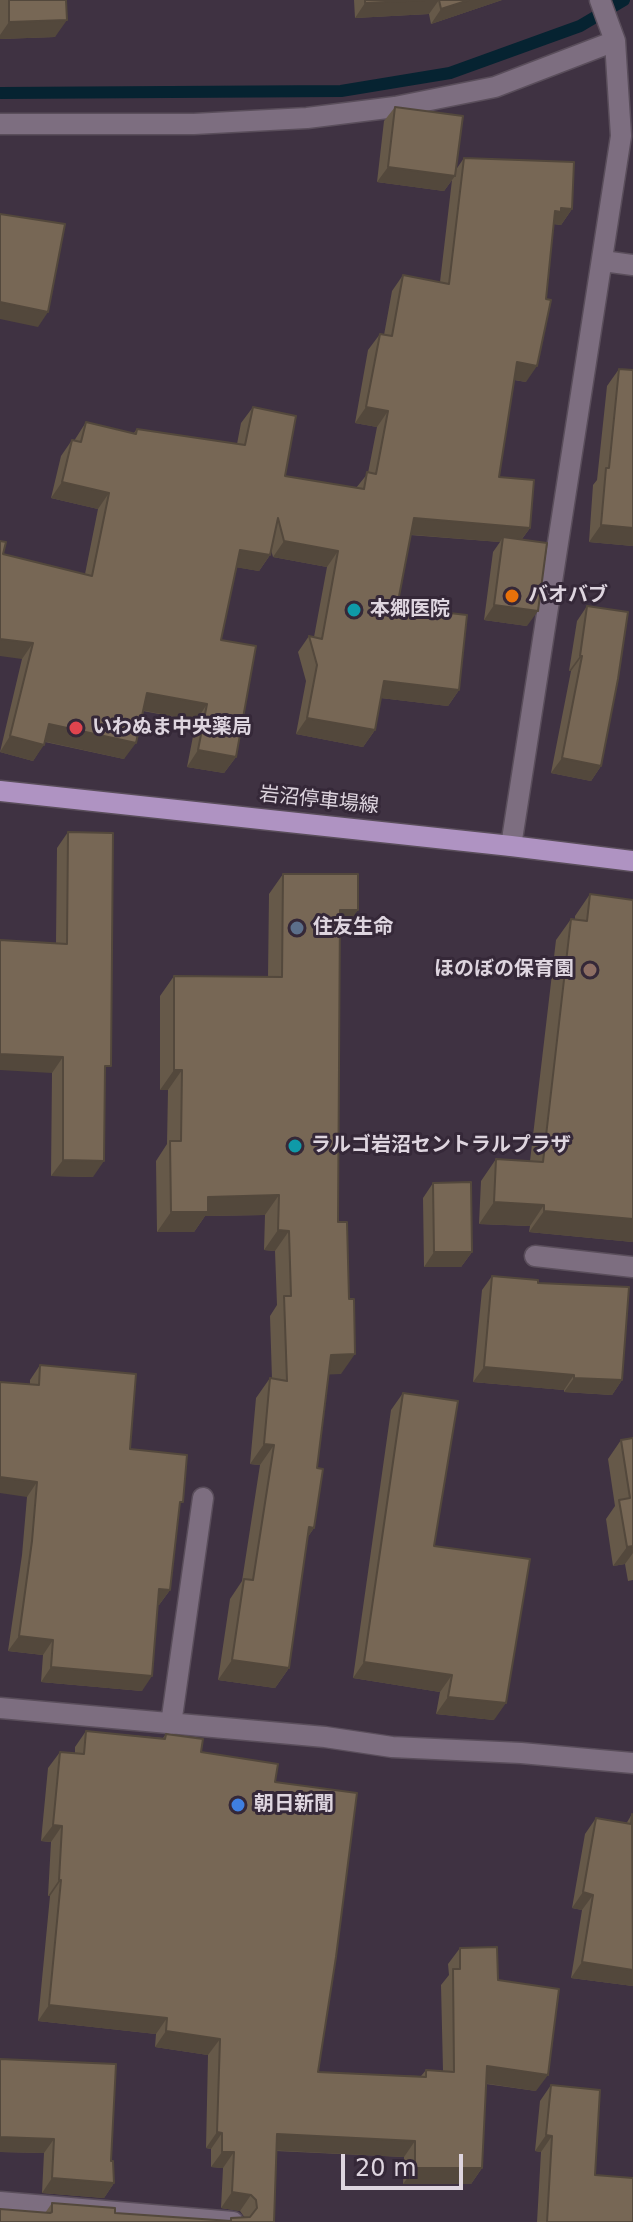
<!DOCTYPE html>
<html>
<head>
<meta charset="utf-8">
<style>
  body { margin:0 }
  #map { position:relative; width:633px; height:2222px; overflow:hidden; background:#3f3242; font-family:"DejaVu Sans",sans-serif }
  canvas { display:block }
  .scale { position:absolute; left:341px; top:2154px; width:122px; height:36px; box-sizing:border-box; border:4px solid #ded5df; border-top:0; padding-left:10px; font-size:24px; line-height:28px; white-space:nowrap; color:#ded5df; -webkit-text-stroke:6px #352838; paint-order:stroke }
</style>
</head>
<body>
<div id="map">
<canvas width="633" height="2222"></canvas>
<div class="scale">20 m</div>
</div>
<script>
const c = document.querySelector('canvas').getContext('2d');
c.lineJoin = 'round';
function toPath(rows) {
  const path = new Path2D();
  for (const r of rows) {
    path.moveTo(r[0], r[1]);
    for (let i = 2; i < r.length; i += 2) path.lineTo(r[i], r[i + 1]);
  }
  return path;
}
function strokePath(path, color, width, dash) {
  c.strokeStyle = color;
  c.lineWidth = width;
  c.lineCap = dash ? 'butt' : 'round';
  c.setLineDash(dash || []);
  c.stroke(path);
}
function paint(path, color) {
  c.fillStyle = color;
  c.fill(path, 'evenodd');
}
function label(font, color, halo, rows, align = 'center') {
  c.font = font + ' "DejaVu Sans","Noto Sans JP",sans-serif';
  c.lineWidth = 6;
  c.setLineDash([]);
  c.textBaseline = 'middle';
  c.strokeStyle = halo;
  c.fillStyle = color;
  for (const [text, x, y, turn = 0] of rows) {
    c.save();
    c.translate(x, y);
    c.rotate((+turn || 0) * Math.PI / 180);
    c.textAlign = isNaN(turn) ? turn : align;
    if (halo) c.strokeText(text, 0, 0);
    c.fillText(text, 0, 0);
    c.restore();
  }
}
strokePath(toPath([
  [0,93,341,91,450,73,580,26,624,0]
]), '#062331', 12);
const minor = toPath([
  [0,124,194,124,307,118,395,107,495,87,615,41],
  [603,261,633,265],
  [511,846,621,136,615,41,600,0],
  [535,1256,633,1267],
  [0,1708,325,1737,392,1747,521,1753,633,1763],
  [171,1724,203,1498],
  [0,2202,233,2222]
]);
const major = toPath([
  [0,791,511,846,633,861]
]);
strokePath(minor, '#5a4e5b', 23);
strokePath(major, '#5a4e5b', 23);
strokePath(minor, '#7d6e80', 20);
strokePath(major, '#af93c2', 20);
paint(toPath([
  [0,0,66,0,55,37,0,39],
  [354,0,502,0,431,24,429,14,355,18],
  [395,107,455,171,464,158,572,209,561,225,554,224,526,382,514,380,499,477,530,528,522,539,527,626,484,620,493,552,500,542,410,535,397,607,459,690,448,706,381,698,375,730,363,747,296,734,306,681,298,652,309,636,314,637,327,567,273,557,271,550,270,555,259,571,236,567,221,640,236,757,224,773,187,767,196,721,143,711,124,759,45,742,33,761,0,752,22,659,3,554,85,574,98,509,51,498,61,456,72,440,74,441,86,422,133,434,137,429,237,444,241,423,253,407,285,476,356,488,368,473,377,427,355,423,368,350,380,334,384,335,392,291,403,275,440,282,452,180,444,191,377,182,384,121],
  [619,369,633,370,633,546,589,542,593,485,597,480,607,386],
  [587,606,601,766,591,781,551,773,571,671,569,671,577,621],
  [68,832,105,1075,93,1177,51,1176,52,1073,56,943,57,848],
  [283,874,344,930,340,930,338,1222,341,1374,329,1374,317,1468,314,1528,307,1538,289,1668,275,1688,218,1680,230,1599,242,1581,260,1465,250,1464,256,1398,270,1378,272,1379,270,1316,277,1305,275,1251,264,1250,265,1215,205,1216,194,1232,157,1232,156,1161,167,1144,168,1090,160,1090,160,996,174,976,268,977,269,894],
  [590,894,633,1242,529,1232,530,1226,479,1224,481,1181,496,1159,530,1161,556,940,571,919,575,919,575,916],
  [433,1183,472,1252,461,1267,424,1267,423,1198],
  [492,1276,622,1380,612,1395,564,1392,564,1390,473,1382,482,1290],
  [40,1365,130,1449,179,1507,170,1590,159,1605,158,1605,142,1691,41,1682,43,1655,8,1651,22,1555,27,1497,30,1380],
  [403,1393,434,1546,494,1720,436,1714,440,1692,353,1678,391,1410],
  [633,1438,633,1580,628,1581,625,1564,613,1566,606,1519,615,1506,608,1459,621,1440],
  [86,1731,163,1738,166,1734,201,1752,275,1782,318,2072,421,2076,426,2070,443,2071,441,1985,449,1975,448,1964,460,1948,498,1980,536,2091,486,2084,482,2168,471,2184,403,2184,404,2157,276,2151,274,2222,0,2222,45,2213,52,2203,115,2213,229,2221,231,2218,245,2218,240,2211,221,2208,223,2168,211,2167,211,2149,206,2148,208,2055,155,2047,156,2034,38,2021,50,1896,48,1896,51,1842,41,1841,48,1768,60,1752,75,1753,75,1747],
  [632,1814,633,1986,571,1978,582,1910,572,1908,585,1834,596,1818,626,1824],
  [0,2059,111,2161,114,2183,104,2198,42,2193,44,2153,0,2152],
  [551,2085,595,2175,633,2222,537,2222,541,2152,535,2151,540,2101]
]), '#665949');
paint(toPath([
  [426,0,439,0,429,14,355,18,365,3],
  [469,0,502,0,431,24,441,9],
  [67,20,55,37,0,39,0,35,9,22],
  [388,167,455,176,444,191,377,182],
  [561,208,572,209,561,225,552,224,555,211],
  [0,302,48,312,38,327,0,319],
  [517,362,537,366,526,382,505,378],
  [366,407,388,411,377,427,355,423],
  [62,482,109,493,98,509,51,498],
  [414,518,530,528,518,544,503,537,500,542,402,534],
  [601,525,633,528,633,546,589,542],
  [284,541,338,551,327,567,273,557],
  [240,550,270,555,259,571,228,566],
  [494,605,538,611,527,626,484,620],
  [0,639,33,643,22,659,0,656],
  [580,656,582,656,571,671,569,671],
  [384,681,459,690,448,706,372,697],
  [147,693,207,704,196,721,136,709],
  [307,718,375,730,363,747,296,734],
  [49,724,136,743,124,759,38,740],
  [10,736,44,745,33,761,0,752],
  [198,750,236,757,224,773,187,767],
  [562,758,601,766,591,781,551,773],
  [340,910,358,910,344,930,326,930],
  [0,1054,63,1057,52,1073,0,1070],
  [174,1070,182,1070,168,1090,160,1090],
  [63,1160,104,1161,93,1177,51,1176],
  [279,1195,265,1215,205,1216,194,1232,157,1232,171,1212,208,1197],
  [494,1202,544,1205,530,1226,479,1224],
  [544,1211,633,1219,633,1242,529,1232],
  [278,1230,289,1231,275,1251,264,1250],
  [434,1252,472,1252,461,1267,424,1267],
  [355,1354,341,1374,317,1375,331,1355],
  [484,1367,574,1375,564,1390,473,1382],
  [574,1378,622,1380,612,1395,564,1392],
  [264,1444,274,1445,260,1465,250,1464],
  [0,1477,37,1482,27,1497,0,1493],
  [309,1527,314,1528,300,1548],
  [633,1546,633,1553,625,1564,613,1566,627,1547],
  [159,1589,170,1590,159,1605,149,1604],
  [19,1636,53,1640,43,1655,8,1651],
  [232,1660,289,1668,275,1688,218,1680],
  [364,1662,452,1675,440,1692,353,1678],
  [51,1667,152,1676,142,1691,41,1682],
  [448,1697,506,1703,494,1720,436,1714],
  [53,1825,62,1826,51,1842,41,1841],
  [59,1880,61,1880,50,1896,48,1896],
  [583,1892,593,1895,582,1910,572,1908],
  [582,1962,633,1970,633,1986,571,1978],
  [49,2005,167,2018,156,2034,38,2021],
  [166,2031,220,2039,208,2055,155,2047],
  [487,2066,548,2075,536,2091,476,2082],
  [217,2132,222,2133,211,2149,206,2148],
  [277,2134,415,2141,404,2157,266,2150],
  [546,2135,552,2136,541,2152,535,2151],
  [0,2137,54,2139,44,2153,0,2152],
  [222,2152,234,2152,223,2168,211,2167],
  [415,2168,482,2168,471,2184,403,2184],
  [52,2178,114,2183,104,2198,42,2193],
  [232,2192,251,2195,240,2211,221,2208]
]), '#53483c');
const building = toPath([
  [9,0,66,0,67,20,9,22,9,0],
  [365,0,426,0,365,3,365,0],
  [439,0,469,0,441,9,439,0],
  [395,107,463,116,455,176,388,167,395,107],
  [464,158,574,162,572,209,561,208,561,212,555,211,546,299,551,300,537,366,517,362,499,477,534,480,530,528,414,518,397,607,467,615,459,690,384,681,375,730,307,718,317,665,309,636,322,639,338,551,284,541,278,518,270,555,240,550,221,640,256,646,236,757,198,750,207,704,147,693,136,743,49,724,44,745,10,736,33,643,0,639,0,541,6,542,3,554,92,576,109,493,62,482,72,440,81,442,86,422,136,434,137,429,245,445,253,407,296,416,285,476,364,489,367,472,376,474,388,411,366,407,380,334,392,336,403,275,449,284,464,158],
  [0,214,65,224,48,312,0,302,0,214],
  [619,369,633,370,633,528,601,525,606,468,609,468,619,369],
  [503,537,547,543,538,611,494,605,503,537],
  [587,606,628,612,618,679,601,766,562,758,582,656,580,656,587,606],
  [68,832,113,833,111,1066,105,1066,104,1161,63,1160,63,1057,0,1054,0,940,67,944,68,832],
  [283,874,358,874,358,910,340,910,338,1222,347,1222,349,1299,354,1299,355,1354,331,1355,317,1468,323,1469,314,1528,309,1527,289,1668,232,1660,244,1579,253,1580,274,1445,264,1444,270,1378,287,1381,284,1296,291,1296,289,1231,278,1230,279,1195,208,1197,208,1212,171,1212,170,1141,181,1141,182,1070,174,1070,174,976,282,977,283,874],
  [590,894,633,900,633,1219,544,1211,544,1205,494,1202,496,1159,543,1162,571,919,587,921,590,894],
  [471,1182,472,1252,434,1252,433,1183,471,1182],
  [492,1276,538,1280,538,1283,629,1287,622,1380,574,1378,574,1375,484,1367,492,1276],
  [40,1365,136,1374,130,1449,187,1455,183,1502,180,1502,170,1590,159,1589,152,1676,51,1667,53,1640,19,1636,32,1541,37,1482,0,1477,0,1382,39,1385,40,1365],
  [403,1393,458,1401,434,1546,530,1559,506,1703,448,1697,452,1675,364,1662,403,1393],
  [633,1438,633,1546,627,1547,619,1500,630,1498,621,1440,633,1438],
  [86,1731,165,1739,166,1734,203,1739,201,1752,278,1764,275,1782,357,1793,336,1957,318,2072,426,2077,426,2070,454,2072,453,1969,460,1969,460,1948,497,1947,498,1980,559,1989,548,2075,487,2066,482,2168,415,2168,415,2141,277,2134,274,2222,0,2222,0,2209,50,2213,52,2212,52,2203,115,2208,115,2213,231,2221,231,2218,250,2217,257,2208,256,2200,251,2195,232,2192,234,2152,222,2152,222,2133,217,2132,220,2039,166,2031,167,2018,49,2005,61,1880,59,1880,62,1826,53,1825,60,1752,84,1754,86,1731],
  [632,1814,633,1970,582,1962,593,1895,583,1892,596,1818,631,1824,632,1814],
  [0,2059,116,2064,111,2161,113,2161,114,2183,52,2178,54,2139,0,2137,0,2059],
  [551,2085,600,2090,595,2175,633,2178,633,2222,547,2222,552,2136,546,2135,551,2085]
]);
paint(building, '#776755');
strokePath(building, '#53483c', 2);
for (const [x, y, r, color] of [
  [512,596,8,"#e8710a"],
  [354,610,8,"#0f9aa8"],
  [76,728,8,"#e0444e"],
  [297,928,8,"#5c6f8a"],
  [590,970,8,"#8d6e63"],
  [295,1146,8,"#0f9aa8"],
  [238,1805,8,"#3f7fe0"]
]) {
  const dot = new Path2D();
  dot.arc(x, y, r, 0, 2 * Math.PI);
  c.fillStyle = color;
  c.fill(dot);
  strokePath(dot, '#352838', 3);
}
label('bold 20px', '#ded5df', '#352838', [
  ["バオバブ",528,596],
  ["本郷医院",370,610],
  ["いわぬま中央薬局",92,728],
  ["住友生命",313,928],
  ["ほのぼの保育園",574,970,"right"],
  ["ラルゴ岩沼セントラルプラザ",311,1146],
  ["朝日新聞",254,1805]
], 'left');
label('20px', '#ded5df', '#352838', [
  ["岩沼停車場線",319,801,6]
]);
</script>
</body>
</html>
